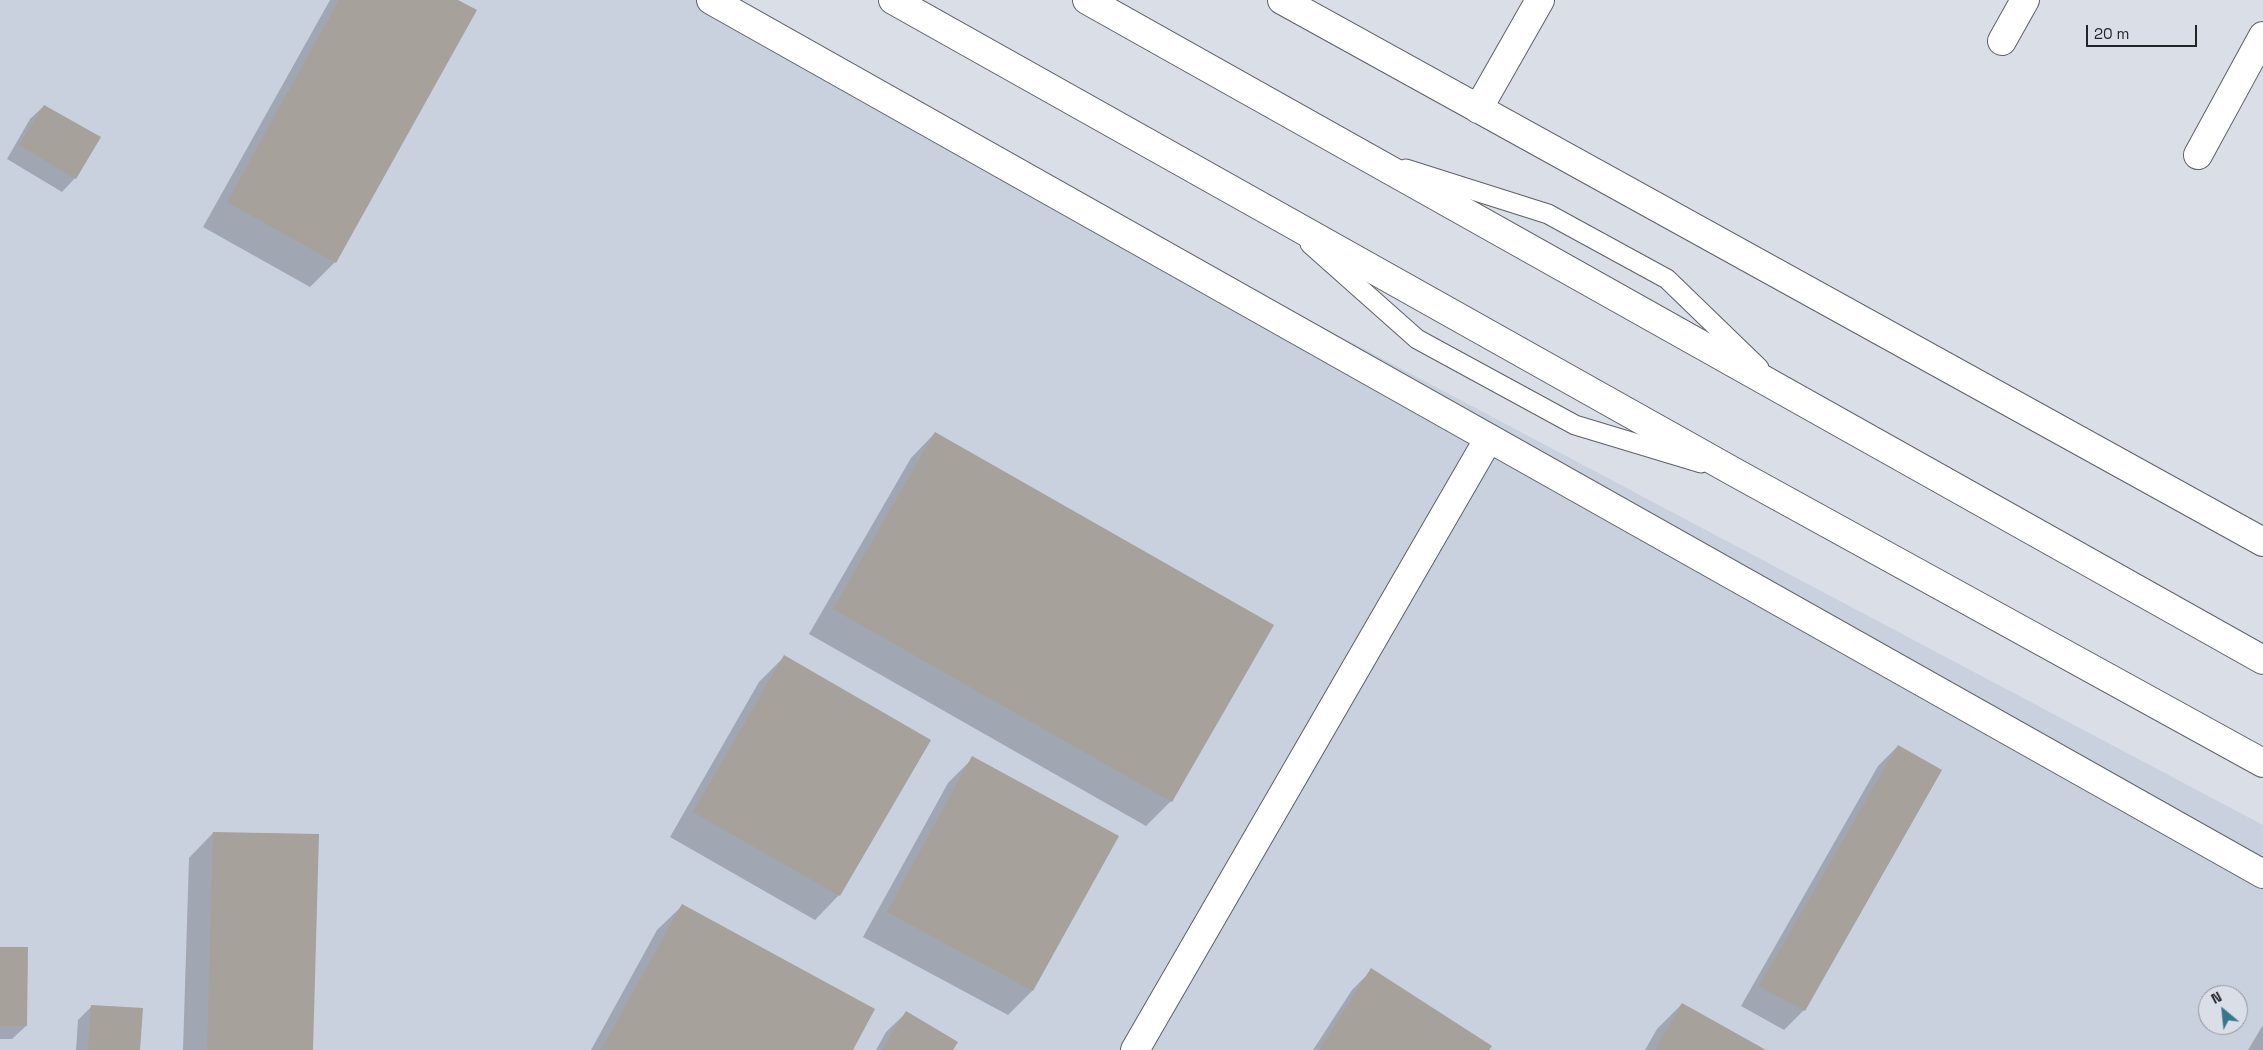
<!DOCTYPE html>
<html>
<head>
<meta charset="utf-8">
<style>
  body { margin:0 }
  #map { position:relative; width:2263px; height:1050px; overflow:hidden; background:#dadee7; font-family:"Space Grotesk",sans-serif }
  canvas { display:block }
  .north { position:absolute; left:2198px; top:985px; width:50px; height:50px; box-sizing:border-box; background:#dadee7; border:1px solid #91949b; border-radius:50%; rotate:332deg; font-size:14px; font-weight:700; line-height:20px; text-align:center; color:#232528 }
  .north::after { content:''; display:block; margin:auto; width:18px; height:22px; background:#37778b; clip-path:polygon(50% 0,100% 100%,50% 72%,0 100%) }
  .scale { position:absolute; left:2086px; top:25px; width:111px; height:22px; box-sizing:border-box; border:2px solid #232528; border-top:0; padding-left:6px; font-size:15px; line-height:18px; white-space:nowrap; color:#232528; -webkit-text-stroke:4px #dadee7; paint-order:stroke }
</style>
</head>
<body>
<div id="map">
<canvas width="2263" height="1050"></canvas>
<div class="north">N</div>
<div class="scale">20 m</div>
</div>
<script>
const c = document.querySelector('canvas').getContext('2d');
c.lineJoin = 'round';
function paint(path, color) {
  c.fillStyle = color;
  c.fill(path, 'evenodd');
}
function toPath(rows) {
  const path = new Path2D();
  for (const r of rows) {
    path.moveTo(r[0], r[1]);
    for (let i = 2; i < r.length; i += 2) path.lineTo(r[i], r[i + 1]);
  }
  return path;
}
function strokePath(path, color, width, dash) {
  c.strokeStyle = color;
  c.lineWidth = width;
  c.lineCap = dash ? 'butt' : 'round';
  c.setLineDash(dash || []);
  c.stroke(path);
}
paint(toPath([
  [0,0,705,0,2263,825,2263,1050,0,1050],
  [2208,995,2238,995,2238,1025,2208,1025]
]), '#c9d1df');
paint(toPath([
  [330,0,456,0,335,262,310,287,203,227],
  [44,106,75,178,62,192,7,159,30,119],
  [935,433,1171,801,1146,826,809,634,911,458],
  [784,657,839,895,815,920,670,837,759,682],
  [1898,746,1941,771,1804,1010,1784,1030,1741,1006,1878,766],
  [973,758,1118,836,1032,991,1008,1015,863,937,948,783],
  [213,833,312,1050,183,1050,189,858],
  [682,906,852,1050,591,1050,657,930],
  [0,949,26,1026,12,1039,0,1039],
  [1372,970,1488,1050,1313,1050,1352,990],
  [1682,1004,1764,1050,1645,1050,1657,1029],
  [92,1006,139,1050,76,1050,78,1020],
  [906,1013,952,1050,876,1050,886,1032],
  [2263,1025,2263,1050,2248,1050]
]), '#0003');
paint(toPath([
  [339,0,458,0,477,10,336,263,227,202],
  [44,105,101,137,76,179,19,145],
  [935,432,1274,625,1172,802,833,609],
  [784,655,931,740,840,896,693,812],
  [1898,745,1942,770,1805,1011,1759,986],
  [972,756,1119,836,1033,991,887,912],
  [213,832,319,834,313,1050,207,1050],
  [682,904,875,1009,853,1050,601,1050],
  [0,947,28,947,27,1026,0,1026],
  [1371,968,1492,1046,1489,1050,1319,1050],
  [1682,1003,1766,1050,1655,1050],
  [91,1005,143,1008,140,1050,88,1050],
  [906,1011,958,1042,953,1050,882,1050]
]), '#a6a19a');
const service = toPath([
  [1406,169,1548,214,1667,279,1759,368],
  [1310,244,1417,339,1575,425,1701,463]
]);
const minor = toPath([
  [711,0,2263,874],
  [1282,0,2263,542],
  [2002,41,2025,0],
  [1478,109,1540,0],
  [2198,155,2263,36],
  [1135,1050,1489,438]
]);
const tertiary = toPath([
  [893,0,1736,473,2263,763],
  [1087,0,2263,660]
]);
strokePath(service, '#5d6168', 21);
strokePath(minor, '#5d6168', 30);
strokePath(tertiary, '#5d6168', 30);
strokePath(service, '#fff', 19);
strokePath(minor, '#fff', 28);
strokePath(tertiary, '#fff', 28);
</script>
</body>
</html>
